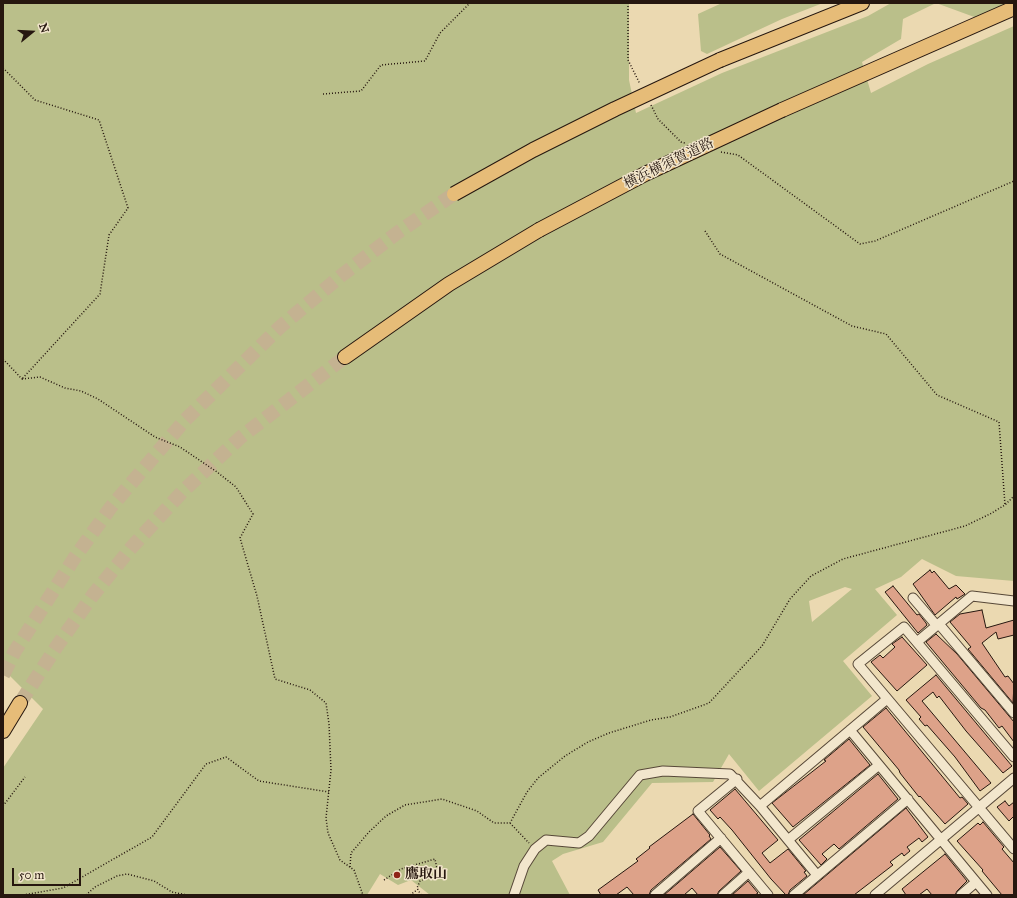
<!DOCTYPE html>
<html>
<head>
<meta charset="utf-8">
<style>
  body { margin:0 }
  #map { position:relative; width:1017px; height:898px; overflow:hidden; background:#ebd9b1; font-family:"IM FELL Great Primer",serif }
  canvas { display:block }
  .frame { position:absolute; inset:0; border:4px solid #26170f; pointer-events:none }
  .north { position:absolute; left:12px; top:12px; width:40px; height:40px; -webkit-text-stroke:3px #f2e6cc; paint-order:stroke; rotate:72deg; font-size:11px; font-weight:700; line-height:16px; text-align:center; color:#26170f }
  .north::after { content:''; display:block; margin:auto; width:14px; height:18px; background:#26170f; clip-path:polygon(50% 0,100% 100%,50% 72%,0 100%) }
  .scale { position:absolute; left:12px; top:868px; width:69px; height:18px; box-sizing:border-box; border:2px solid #26170f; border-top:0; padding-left:5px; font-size:12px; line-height:14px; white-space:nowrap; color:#26170f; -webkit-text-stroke:3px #f2e6cc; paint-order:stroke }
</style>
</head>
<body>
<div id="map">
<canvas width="1017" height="898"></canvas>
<div class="frame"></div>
<div class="north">N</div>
<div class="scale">50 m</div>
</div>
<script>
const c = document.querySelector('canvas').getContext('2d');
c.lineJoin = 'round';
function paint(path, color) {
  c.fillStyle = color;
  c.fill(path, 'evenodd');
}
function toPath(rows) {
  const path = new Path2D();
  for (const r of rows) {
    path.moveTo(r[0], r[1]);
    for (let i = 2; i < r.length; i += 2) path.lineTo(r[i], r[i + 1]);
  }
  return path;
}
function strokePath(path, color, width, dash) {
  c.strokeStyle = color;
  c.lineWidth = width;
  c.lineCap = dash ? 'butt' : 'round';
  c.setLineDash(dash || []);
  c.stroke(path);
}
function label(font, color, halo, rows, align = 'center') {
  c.font = font + ' "IM FELL Great Primer","Noto Serif JP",serif';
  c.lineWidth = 3;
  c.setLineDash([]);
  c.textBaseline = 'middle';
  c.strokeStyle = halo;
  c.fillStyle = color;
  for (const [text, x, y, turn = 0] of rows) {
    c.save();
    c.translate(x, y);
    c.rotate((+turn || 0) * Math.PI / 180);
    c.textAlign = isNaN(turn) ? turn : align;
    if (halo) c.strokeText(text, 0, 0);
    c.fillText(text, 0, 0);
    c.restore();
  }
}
paint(toPath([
  [3,3,629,3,629,80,636,113,722,73,868,16,891,3,1014,3,977,18,936,3,903,19,901,39,862,62,871,93,928,64,1014,26,1014,581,956,576,922,559,901,577,875,589,897,615,843,661,872,696,759,791,729,754,713,782,652,783,603,842,563,854,552,861,570,895,430,895,411,880,398,885,380,874,367,895,3,895,3,768,43,709,8,674,3,674],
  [845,587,852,589,812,622,809,601],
  [722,3,823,3,782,19,707,54,701,51,698,14]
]), '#babf8a');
const building = toPath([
  [930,570,932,573,934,571,949,589,956,585,965,594,957,599,956,597,935,615,913,584,930,570],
  [893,586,917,615,919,614,926,623,927,625,918,633,885,592,893,586],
  [982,610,986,628,1014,620,1014,635,998,639,996,632,982,643,1005,677,1008,676,1014,684,1013,703,968,649,971,647,950,622,960,614,982,610],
  [936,634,957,654,1014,722,1014,742,1002,726,999,728,985,710,981,708,926,642,936,634],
  [902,637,927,665,897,691,871,662,880,655,883,658,895,647,892,644,902,637],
  [936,675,1012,766,1003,773,966,731,939,696,937,698,933,692,922,701,991,783,980,791,955,757,927,725,925,726,919,719,921,717,906,700,936,675],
  [886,708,960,798,962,797,968,804,945,824,920,796,919,797,900,773,899,770,863,727,886,708],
  [849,739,870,765,793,827,772,803,826,761,824,760,849,739],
  [878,774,898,799,839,849,834,844,822,854,827,859,821,865,799,840,878,774],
  [735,789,778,840,762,853,770,863,788,849,806,871,804,872,807,876,790,890,788,895,786,895,771,879,732,830,720,817,718,819,710,810,735,789],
  [1005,801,1009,806,1014,802,1014,816,1009,821,997,807,1005,801],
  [906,808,928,837,922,842,919,838,907,847,910,851,904,856,902,853,890,862,893,865,854,895,803,895,906,808],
  [693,814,710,835,709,836,711,839,651,890,649,895,634,895,627,887,616,895,601,895,598,890,638,861,636,859,650,848,649,847,693,814],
  [983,822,1004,847,1002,849,1014,863,1014,895,1002,895,982,871,983,870,957,841,978,823,980,825,983,822],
  [720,847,741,871,719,891,717,895,698,895,692,888,684,895,664,895,720,847],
  [945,854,967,881,957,891,955,895,932,895,927,889,919,895,906,895,902,889,945,854],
  [748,881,758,893,755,895,732,895,748,881]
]);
paint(building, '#dda289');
strokePath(building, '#26170f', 1);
strokePath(toPath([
  [3,675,15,651,75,557,111,507,185,420,280,327,342,275,397,233,454,194],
  [20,703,57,646,93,595,131,548,183,491,241,437,345,357]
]), '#c4b291', 14, [14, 7]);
const minor = toPath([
  [913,598,937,626],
  [939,624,1014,713],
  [917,642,972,596,1014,601],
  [850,730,987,895],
  [1014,757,904,627,858,664,1014,849],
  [737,779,698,811,768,895],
  [760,806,887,699],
  [788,840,879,765],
  [514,895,524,866,535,849,546,840,579,843,589,836,640,775,663,771,730,774,760,806,817,875],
  [655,895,721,838],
  [723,895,749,872],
  [794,895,908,799],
  [875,895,1014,778],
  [961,895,976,882]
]);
const highway = toPath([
  [720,60,862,3],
  [782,110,1014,8],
  [345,357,449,284,539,230],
  [3,731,20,703]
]);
strokePath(minor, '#574838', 11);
strokePath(highway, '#26170f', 16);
strokePath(toPath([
  [628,3,628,60,640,84],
  [3,68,35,100,99,120,128,208,109,235,100,294,22,379],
  [323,94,361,91,381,65,425,61,440,33,470,3],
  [651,105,658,119,681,142,685,143],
  [721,152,738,155,860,244,875,241,1014,181],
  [705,231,720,254,852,326,886,334,937,395,999,422,1005,505],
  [3,359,22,379],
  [22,379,40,377,65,388,81,391,98,399,155,437,180,447,217,472,236,487,253,514,240,538,257,596,275,679,310,690,326,703,329,724,331,770,326,818,328,833,340,860,354,870,363,895],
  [3,806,25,777],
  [510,823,529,843],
  [350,867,351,853,369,832,386,816,405,805,442,799,477,811,494,823,510,823,527,792,538,778,565,756,588,742,609,733,651,720,670,717,709,703,762,646,790,599,811,576,843,559,965,526,990,514,1005,505,1014,496],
  [384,880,401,869,435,859,438,874,420,881,417,888,421,895],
  [23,895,63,888,152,837,206,764,226,757,259,781,329,792],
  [86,895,95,887,117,876,127,874,154,881,172,892,187,895],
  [410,895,417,890]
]), '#26170f', 1.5, [1, 2]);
strokePath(minor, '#f2e6cc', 9);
strokePath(highway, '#e6bc78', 14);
const highwayBridge = toPath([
  [454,194,533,150,615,109,720,60],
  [539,230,645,174,782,110]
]);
strokePath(highwayBridge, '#26170f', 16, []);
strokePath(highwayBridge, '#e6bc78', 14);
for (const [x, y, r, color] of [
  [397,875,4,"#8f2418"]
]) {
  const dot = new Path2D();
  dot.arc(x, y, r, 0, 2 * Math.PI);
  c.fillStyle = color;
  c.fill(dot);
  strokePath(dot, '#f2e6cc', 1.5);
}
label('14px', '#26170f', '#f2e6cc', [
  ["横浜横須賀道路",669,164,-26]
]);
label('bold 14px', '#26170f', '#f2e6cc', [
  ["鷹取山",405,875]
], 'left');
</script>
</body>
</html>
